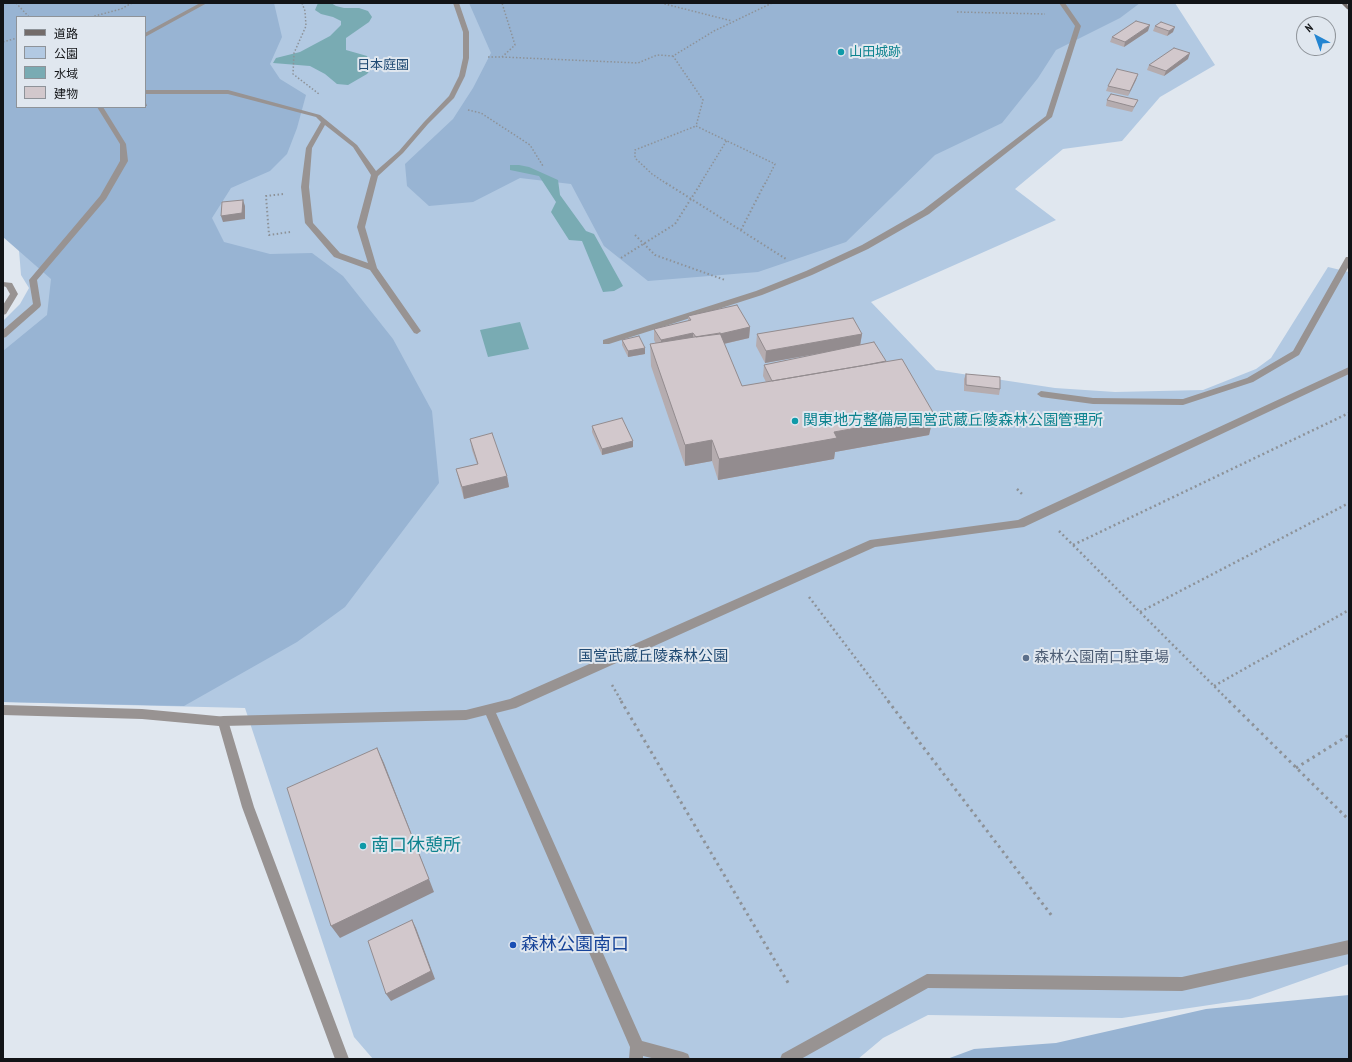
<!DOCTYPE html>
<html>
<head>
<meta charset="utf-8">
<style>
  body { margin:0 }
  #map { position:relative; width:1352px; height:1062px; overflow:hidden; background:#e0e7ef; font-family:"PT Sans Narrow","Noto Sans JP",sans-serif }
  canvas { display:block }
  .frame { position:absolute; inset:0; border:4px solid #121417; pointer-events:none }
  .legend { position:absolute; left:16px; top:16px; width:130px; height:92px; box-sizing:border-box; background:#e0e7ef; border:1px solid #8e9399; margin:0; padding:5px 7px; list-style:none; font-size:12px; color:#121417 }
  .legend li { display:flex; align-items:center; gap:8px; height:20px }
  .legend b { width:20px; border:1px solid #8e9399 }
  .north { position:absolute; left:1296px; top:16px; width:40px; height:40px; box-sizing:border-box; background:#e0e7ef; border:1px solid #8e9399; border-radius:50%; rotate:319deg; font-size:11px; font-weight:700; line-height:16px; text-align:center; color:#121417 }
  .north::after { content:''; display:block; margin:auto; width:14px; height:18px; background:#2485d1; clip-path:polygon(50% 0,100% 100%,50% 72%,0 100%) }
</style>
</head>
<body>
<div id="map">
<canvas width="1352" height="1062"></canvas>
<div class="frame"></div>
<ul class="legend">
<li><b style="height:5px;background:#736c6a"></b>道路</li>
<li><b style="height:11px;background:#b2c9e2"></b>公園</li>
<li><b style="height:11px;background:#79abb3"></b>水域</li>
<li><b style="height:11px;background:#d2c8cc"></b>建物</li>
</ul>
<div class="north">N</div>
</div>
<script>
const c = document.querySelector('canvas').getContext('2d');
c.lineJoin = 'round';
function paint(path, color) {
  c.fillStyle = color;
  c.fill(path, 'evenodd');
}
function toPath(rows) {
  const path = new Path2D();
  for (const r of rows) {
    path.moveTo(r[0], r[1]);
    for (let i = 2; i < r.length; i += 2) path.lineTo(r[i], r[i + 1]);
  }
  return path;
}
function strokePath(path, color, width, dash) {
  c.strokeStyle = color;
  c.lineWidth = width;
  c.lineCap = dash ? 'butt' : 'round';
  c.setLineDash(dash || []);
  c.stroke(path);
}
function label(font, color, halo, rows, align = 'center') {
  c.font = font + ' "PT Sans Narrow","Noto Sans JP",sans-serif';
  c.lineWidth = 4;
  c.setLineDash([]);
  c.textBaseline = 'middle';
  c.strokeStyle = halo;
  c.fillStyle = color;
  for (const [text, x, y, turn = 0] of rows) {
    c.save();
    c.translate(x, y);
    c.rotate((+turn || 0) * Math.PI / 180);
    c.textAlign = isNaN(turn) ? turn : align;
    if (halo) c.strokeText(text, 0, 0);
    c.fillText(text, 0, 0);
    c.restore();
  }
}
paint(toPath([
  [3,3,1175,3,1215,65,1160,97,1122,141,1063,149,1015,189,1056,220,871,302,936,370,1055,388,1115,392,1203,390,1256,369,1271,358,1328,267,1349,272,1349,964,1250,999,1122,1018,928,1015,883,1038,858,1059,373,1059,354,1037,245,708,3,702,3,321,20,304,29,288,21,275,12,163],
  [17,17,145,17,145,107,17,107]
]), '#b2c9e2');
paint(toPath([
  [3,3,274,3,282,37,270,64,280,79,306,95,297,128,287,154,270,171,231,188,212,218,224,242,270,254,312,253,343,276,393,339,432,411,439,483,345,607,297,642,184,706,3,702,3,351,47,315,51,279,3,237],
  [17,17,145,17,145,107,17,107],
  [469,3,1140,3,1120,18,1056,50,1038,78,1002,123,935,155,846,242,758,272,648,281,604,246,571,184,520,178,473,202,429,206,407,186,405,164,453,119,473,88,491,53],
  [1349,995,1349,1059,947,1059,974,1049,1056,1043,1206,1009]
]), '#98b4d3');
paint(toPath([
  [318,3,331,3,336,6,344,8,359,8,368,11,372,17,369,22,346,38,346,50,367,56,372,68,367,74,348,85,337,84,325,74,310,66,273,63,276,58,300,52,330,36,341,25,341,21,333,17,321,14,315,10],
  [510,165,519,165,529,167,558,180,560,195,586,231,594,234,623,286,614,291,603,292,582,241,569,240,551,212,556,202,539,176,510,170],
  [520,322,529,349,488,357,480,330]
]), '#79abb3');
strokePath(toPath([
  [16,3,29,17],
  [302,3,305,11,306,26,294,53,293,74,319,94],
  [661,3,732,21],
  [957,12,1045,14],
  [91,17,121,9,132,3],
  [3,42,17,38],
  [488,57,502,57,515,45,502,3],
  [502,57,638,63,657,55,673,56],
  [468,110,481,113,530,145,543,166],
  [667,184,652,174,635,158,635,150,696,126],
  [700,184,727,140],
  [765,184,775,164,696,126,703,100,673,56,714,31,772,3]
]), '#8d9298', 1.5, [1.5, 2]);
strokePath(toPath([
  [666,183,786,259],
  [283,194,266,196,269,235,290,232],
  [741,230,765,183],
  [635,235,655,255,725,280],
  [621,258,675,224,701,183]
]), '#8d9298', 2, [1.5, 2.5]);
strokePath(toPath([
  [1017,489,1024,496],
  [1059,531,1230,702],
  [1073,545,1349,413],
  [809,597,889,702],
  [1140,612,1349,503],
  [612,685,622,702],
  [1214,686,1349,610]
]), '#8d9298', 2.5, [2, 3]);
strokePath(toPath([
  [621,701,790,986],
  [888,701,1052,916],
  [1229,701,1349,820],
  [1296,768,1349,735]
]), '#8d9298', 3, [2.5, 4]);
paint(toPath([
  [97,107,103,107,126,144,128,161,106,199,37,280,41,305,40,307,6,337,3,338,3,330,33,304,29,280,100,196,120,161,120,144,97,107],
  [1346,257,1349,257,1349,266,1299,355,1253,382,1183,405,1093,404,1041,397,1037,394,1041,391,1093,398,1183,399,1247,378,1293,351,1346,257],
  [1349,367,1349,374,1024,527,875,547,516,708,496,713,642,1041,683,1052,688,1054,690,1059,656,1059,643,1056,643,1059,629,1059,630,1047,486,715,466,720,223,726,219,725,217,721,219,717,223,716,466,710,510,699,870,540,1018,520,1349,367],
  [1349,940,1349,954,1182,991,928,988,801,1059,780,1059,782,1054,927,974,1182,977,1349,940]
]), '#989392');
paint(toPath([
  [200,3,207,3,145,37,145,33,200,3],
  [453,3,459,3,469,32,469,58,465,76,454,98,428,124,403,153,378,176,365,227,377,268,421,331,417,334,414,333,370,270,334,257,305,223,301,187,306,148,321,122,316,117,228,94,145,94,145,90,228,90,320,115,357,145,376,171,399,151,424,122,449,96,459,76,463,58,463,32,453,3],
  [325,125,353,147,371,175,357,227,368,263,340,253,313,223,309,187,312,148,325,125],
  [1059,3,1065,3,1081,26,1052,117,929,214,868,249,812,275,762,295,609,344,603,344,603,340,756,291,806,271,862,245,923,210,1046,116,1075,26,1059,3],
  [3,282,12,283,18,294,6,314,3,315,3,305,10,294,6,287,3,286,3,282],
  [3,705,142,709,227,717,254,807,349,1059,335,1059,242,807,219,726,142,719,3,715,3,705]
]), '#989392');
paint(toPath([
  [1341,3,1347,3,1349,10,1347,9,1341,3]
]), '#736c6a');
paint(toPath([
  [1155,26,1173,32,1167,36,1153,31],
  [1148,31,1124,47,1110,42,1112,37],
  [1188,59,1164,76,1147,70,1149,65],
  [1138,74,1136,80,1128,96,1106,91,1108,86],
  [1107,100,1138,100,1132,112,1106,106],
  [688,316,750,327,749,338,724,344,742,386,766,382,763,376,764,365,833,351,765,363,756,346,757,334,862,334,860,345,886,361,886,362,934,414,929,435,835,452,834,459,718,480,712,461,685,466,651,366,650,344,656,344,654,340,654,329,688,321],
  [622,340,645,348,645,354,628,357,622,345],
  [966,374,1000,389,999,395,964,391,964,379],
  [592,426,633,447,602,455,592,432],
  [470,439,507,476,509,487,464,499,459,481,456,469,477,464,472,450]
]), '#b5acaf');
paint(toPath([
  [1150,25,1148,31,1124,47,1125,42],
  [1175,27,1173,32,1167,36,1169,31],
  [1190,53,1188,59,1164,76,1166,71],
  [1138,74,1136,80,1128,96,1130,91],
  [145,100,147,106,145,106],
  [243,200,245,206,245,219,223,222,221,216],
  [750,327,749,338,697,350,697,339],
  [693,333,693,344,661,352,661,340],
  [862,334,860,346,765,363,766,351],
  [645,348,645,354,628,357,628,351],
  [934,414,929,435,835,452,834,459,718,480,719,459,834,432],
  [712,440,712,461,685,466,685,445],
  [633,441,633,447,602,455,602,449],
  [507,476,509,487,464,499,462,487],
  [377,748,384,763,434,892,340,938,331,926],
  [412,920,416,928,435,979,391,1001,386,994]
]), '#938c8f');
const building = toPath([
  [1136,21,1150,25,1125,42,1112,37,1136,21],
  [1161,22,1175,27,1169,31,1155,26,1161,22],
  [1174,48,1190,53,1166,71,1149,65,1174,48],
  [1117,69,1138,74,1130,91,1108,86,1117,69],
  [1111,94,1138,100,1134,107,1107,100,1111,94],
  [243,200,242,213,221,216,222,202,243,200],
  [737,305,750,327,720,334,696,337,693,333,661,340,654,329,691,320,688,316,737,305],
  [853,318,862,334,766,351,757,334,853,318],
  [720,333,742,386,902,359,934,414,834,432,837,438,719,459,712,440,685,445,650,344,720,333],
  [639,336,645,348,628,351,622,340,639,336],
  [874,342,886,361,866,365,772,381,764,365,874,342],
  [966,374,1000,377,1000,389,966,385,966,374],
  [622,418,633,441,602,449,592,426,622,418],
  [492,433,507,476,462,487,456,469,478,464,470,439,492,433],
  [377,748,429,879,331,926,287,788,377,748],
  [412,920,431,971,386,994,368,941,412,920]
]);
paint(building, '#d2c8cc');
strokePath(building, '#938c8f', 1);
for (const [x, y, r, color] of [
  [841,52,4,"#0f9aa8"],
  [795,421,4,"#0f9aa8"],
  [1026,658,4,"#5c6f8a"],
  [363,846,4,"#0f9aa8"],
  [513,945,4,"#1a4fb4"]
]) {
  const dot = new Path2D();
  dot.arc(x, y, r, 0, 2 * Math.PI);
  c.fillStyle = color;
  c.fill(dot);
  strokePath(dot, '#e0e7ef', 1.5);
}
label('13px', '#0d838f', '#e0e7ef', [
  ["山田城跡",849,52]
], 'left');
label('13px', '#214b74', '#e0e7ef', [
  ["日本庭園",383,65]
]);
label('15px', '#0d838f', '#e0e7ef', [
  ["関東地方整備局国営武蔵丘陵森林公園管理所",803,421]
], 'left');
label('15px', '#214b74', '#e0e7ef', [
  ["国営武蔵丘陵森林公園",653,657]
]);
label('15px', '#4e5e75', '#e0e7ef', [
  ["森林公園南口駐車場",1034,658]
], 'left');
label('18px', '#0d838f', '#e0e7ef', [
  ["南口休憩所",371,846]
], 'left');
label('18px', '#164399', '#e0e7ef', [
  ["森林公園南口",521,945]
], 'left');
</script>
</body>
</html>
